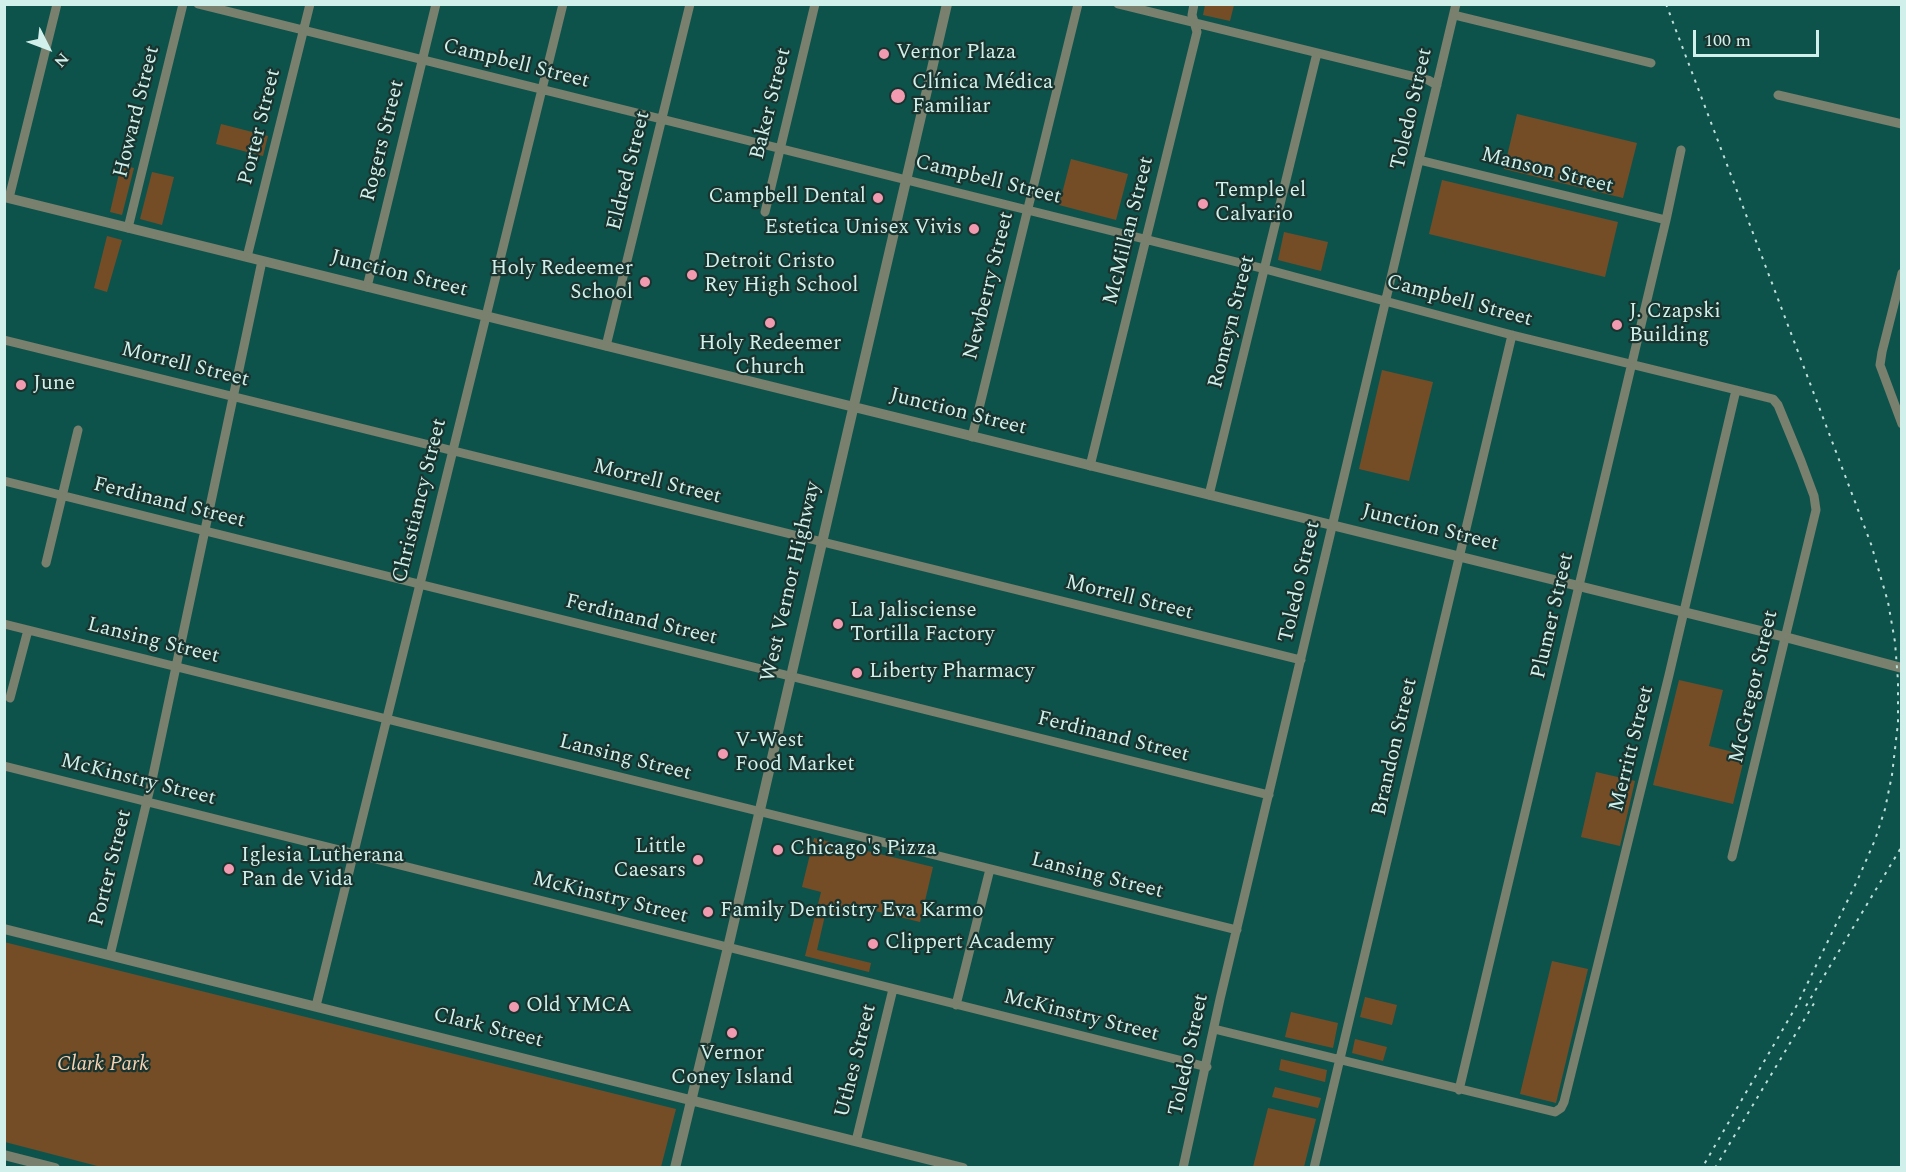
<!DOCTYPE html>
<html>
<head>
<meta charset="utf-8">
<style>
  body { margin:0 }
  #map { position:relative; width:1906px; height:1172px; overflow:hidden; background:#0e534b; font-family:Spectral,serif }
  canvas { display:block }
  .frame { position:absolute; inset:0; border:6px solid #d2f0eb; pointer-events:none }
  .north { position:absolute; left:18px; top:18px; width:60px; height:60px; -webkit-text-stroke:4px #19332f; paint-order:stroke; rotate:132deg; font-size:16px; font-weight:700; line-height:24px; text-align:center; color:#d2f0eb }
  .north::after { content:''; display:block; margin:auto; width:21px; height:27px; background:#d2f0eb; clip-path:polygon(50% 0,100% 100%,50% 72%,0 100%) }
  .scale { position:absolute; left:1693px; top:30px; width:126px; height:27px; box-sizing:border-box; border:3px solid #d2f0eb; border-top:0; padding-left:8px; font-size:18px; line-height:21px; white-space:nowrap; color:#d2f0eb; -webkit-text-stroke:4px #19332f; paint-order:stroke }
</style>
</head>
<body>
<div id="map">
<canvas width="1906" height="1172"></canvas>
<div class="frame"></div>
<div class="north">N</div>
<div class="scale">100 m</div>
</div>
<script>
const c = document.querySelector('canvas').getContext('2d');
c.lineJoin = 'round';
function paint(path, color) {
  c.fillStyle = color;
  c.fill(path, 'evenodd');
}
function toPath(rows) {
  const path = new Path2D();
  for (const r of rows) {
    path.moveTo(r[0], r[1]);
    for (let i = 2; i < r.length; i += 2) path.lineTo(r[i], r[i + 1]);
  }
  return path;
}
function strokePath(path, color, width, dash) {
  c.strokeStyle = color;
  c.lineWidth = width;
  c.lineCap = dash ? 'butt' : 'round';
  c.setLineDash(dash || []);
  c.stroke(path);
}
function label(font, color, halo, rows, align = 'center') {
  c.font = font + ' Spectral,serif';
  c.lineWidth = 4.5;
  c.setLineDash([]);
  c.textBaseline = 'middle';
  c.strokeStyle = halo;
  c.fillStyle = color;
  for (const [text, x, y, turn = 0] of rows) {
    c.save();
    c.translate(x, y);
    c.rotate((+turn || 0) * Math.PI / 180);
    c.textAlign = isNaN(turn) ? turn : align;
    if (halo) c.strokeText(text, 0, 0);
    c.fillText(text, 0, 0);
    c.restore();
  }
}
paint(toPath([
  [1205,5,1234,5,1230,21,1203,15],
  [1517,114,1637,143,1623,198,1504,169],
  [221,124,268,136,263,156,216,144],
  [1071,159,1128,174,1116,220,1059,205],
  [121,165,134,168,122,215,110,212],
  [152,172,174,177,162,225,140,219],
  [1442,180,1618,222,1605,277,1429,234],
  [1284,232,1328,242,1321,271,1278,260],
  [107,236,122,240,107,292,94,288],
  [1382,370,1433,382,1409,481,1359,469],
  [1679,680,1723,690,1709,746,1745,755,1733,804,1653,785],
  [1596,772,1635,781,1620,846,1581,837],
  [814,838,933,867,920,922,847,904,844,915,826,911,817,950,871,963,869,972,805,956,821,892,802,887],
  [4,942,676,1109,661,1167,105,1168,5,1142],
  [1552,961,1588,969,1556,1103,1520,1094],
  [1365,997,1397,1005,1392,1025,1360,1017],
  [1291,1012,1338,1023,1333,1048,1285,1037],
  [1355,1039,1387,1047,1383,1061,1352,1053],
  [1281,1059,1327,1070,1325,1082,1279,1070],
  [1275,1087,1321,1098,1318,1108,1272,1097],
  [1268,1108,1316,1119,1304,1167,1253,1167]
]), '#744d27');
strokePath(toPath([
  [198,4,1265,269,1512,335,1773,399,1778,405,1801,461,1814,496,1816,510,1732,857],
  [1118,4,1428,80,1437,85],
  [1454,15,1651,63],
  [1778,95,1902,124],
  [1419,160,1666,220],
  [9,198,57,4],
  [765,212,815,4],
  [128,228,183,4],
  [247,257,310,4],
  [1902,273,1882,352,1880,365,1902,424],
  [367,287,436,4],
  [4,340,1301,660],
  [606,346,690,4],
  [972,437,1078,4],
  [1090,466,1197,32,1192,15,1194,4],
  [4,481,1269,795],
  [1209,495,1317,53],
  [46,563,78,430],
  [4,624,1237,930],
  [10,698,28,630],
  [4,766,1207,1067],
  [110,955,152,780,262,261],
  [956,1005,990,869],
  [316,1006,563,4],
  [1214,1029,1555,1112,1561,1108,1564,1102,1669,675,1736,390],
  [1459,1090,1666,220,1681,150],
  [856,1141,893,989],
  [1183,1168,1220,999,1456,4],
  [1314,1168,1512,335]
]), '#79806d', 9);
strokePath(toPath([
  [4,197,1785,637,1902,668],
  [4,929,963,1168],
  [4,1155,55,1168],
  [675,1168,730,939,947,4]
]), '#79806d', 10);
strokePath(toPath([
  [1666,4,1871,544,1888,602,1895,642,1898,681,1898,723,1892,775,1885,809,1875,840,1858,879,1797,1005,1702,1168],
  [1806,1006,1902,846],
  [1715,1168,1816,1000]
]), '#bddfd9', 2, [3, 6]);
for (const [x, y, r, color] of [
  [884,54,6,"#f29ab0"],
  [898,96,8,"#f29ab0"],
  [878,198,6,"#f29ab0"],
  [1203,204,6,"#f29ab0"],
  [974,229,6,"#f29ab0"],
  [692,275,6,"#f29ab0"],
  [645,282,6,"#f29ab0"],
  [770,323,6,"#f29ab0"],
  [1617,325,6,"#f29ab0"],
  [21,385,6,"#f29ab0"],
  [838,624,6,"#f29ab0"],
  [857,673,6,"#f29ab0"],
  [723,754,6,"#f29ab0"],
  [778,850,6,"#f29ab0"],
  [698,860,6,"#f29ab0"],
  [229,869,6,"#f29ab0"],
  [708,912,6,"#f29ab0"],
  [873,944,6,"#f29ab0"],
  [514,1007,6,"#f29ab0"],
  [732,1033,6,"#f29ab0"]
]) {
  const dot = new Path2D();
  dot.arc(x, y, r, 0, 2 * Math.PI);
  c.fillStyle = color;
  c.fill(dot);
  strokePath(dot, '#19332f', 2);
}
label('21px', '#d2f0eb', '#19332f', [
  ["Vernor Plaza",896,54],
  ["Clínica Médica",912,84],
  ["Familiar",912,108],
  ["Temple el",1215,192],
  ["Calvario",1215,216],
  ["Campbell Dental",866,198,"right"],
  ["Estetica Unisex Vivis",962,229,"right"],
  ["Detroit Cristo",704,263],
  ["Rey High School",704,287],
  ["Holy Redeemer",633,270,"right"],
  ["School",633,294,"right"],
  ["J. Czapski",1629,313],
  ["Building",1629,337],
  ["Holy Redeemer",770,345,"center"],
  ["Church",770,369,"center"],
  ["June",33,385],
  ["La Jalisciense",850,612],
  ["Tortilla Factory",850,636],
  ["Liberty Pharmacy",869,673],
  ["V-West",735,742],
  ["Food Market",735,766],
  ["Little",686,848,"right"],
  ["Caesars",686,872,"right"],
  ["Chicago's Pizza",790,850],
  ["Iglesia Lutherana",241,857],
  ["Pan de Vida",241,881],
  ["Family Dentistry Eva Karmo",720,912],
  ["Clippert Academy",885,944],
  ["Old YMCA",526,1007],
  ["Vernor",732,1055,"center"],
  ["Coney Island",732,1079,"center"]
], 'left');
label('21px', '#d2f0eb', '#19332f', [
  ["Campbell Street",516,65,14],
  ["Baker Street",772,104,-76],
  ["Toledo Street",1413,109,-77],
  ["Howard Street",138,112,-76],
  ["Porter Street",261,127,-76],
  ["Rogers Street",384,141,-76],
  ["Eldred Street",630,171,-76],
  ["Manson Street",1547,172,14],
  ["Campbell Street",988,181,14],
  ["McMillan Street",1130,231,-76],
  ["Junction Street",399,275,14],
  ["Newberry Street",990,286,-76],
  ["Campbell Street",1459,302,15],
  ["Romeyn Street",1233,322,-76],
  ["Morrell Street",185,366,14],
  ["Junction Street",958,413,14],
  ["Morrell Street",657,483,14],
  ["Christiancy Street",421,501,-76],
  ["Ferdinand Street",169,504,14],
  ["Junction Street",1430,529,14],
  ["West Vernor Highway",792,582,-77],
  ["Toledo Street",1301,582,-77],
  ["Morrell Street",1129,599,14],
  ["Plumer Street",1554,616,-77],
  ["Ferdinand Street",641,621,14],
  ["Lansing Street",153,642,14],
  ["McGregor Street",1755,687,-77],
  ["Ferdinand Street",1113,738,14],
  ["Brandon Street",1396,747,-77],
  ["Merritt Street",1633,749,-76],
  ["Lansing Street",625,759,14],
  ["McKinstry Street",138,781,14],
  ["Porter Street",112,868,-76],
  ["Lansing Street",1097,877,14],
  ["McKinstry Street",610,899,14],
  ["McKinstry Street",1081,1017,14],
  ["Clark Street",488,1029,14],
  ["Toledo Street",1190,1055,-78],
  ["Uthes Street",857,1061,-76]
]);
label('italic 21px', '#f8d2b1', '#19332f', [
  ["Clark Park",103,1066]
]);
</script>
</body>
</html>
